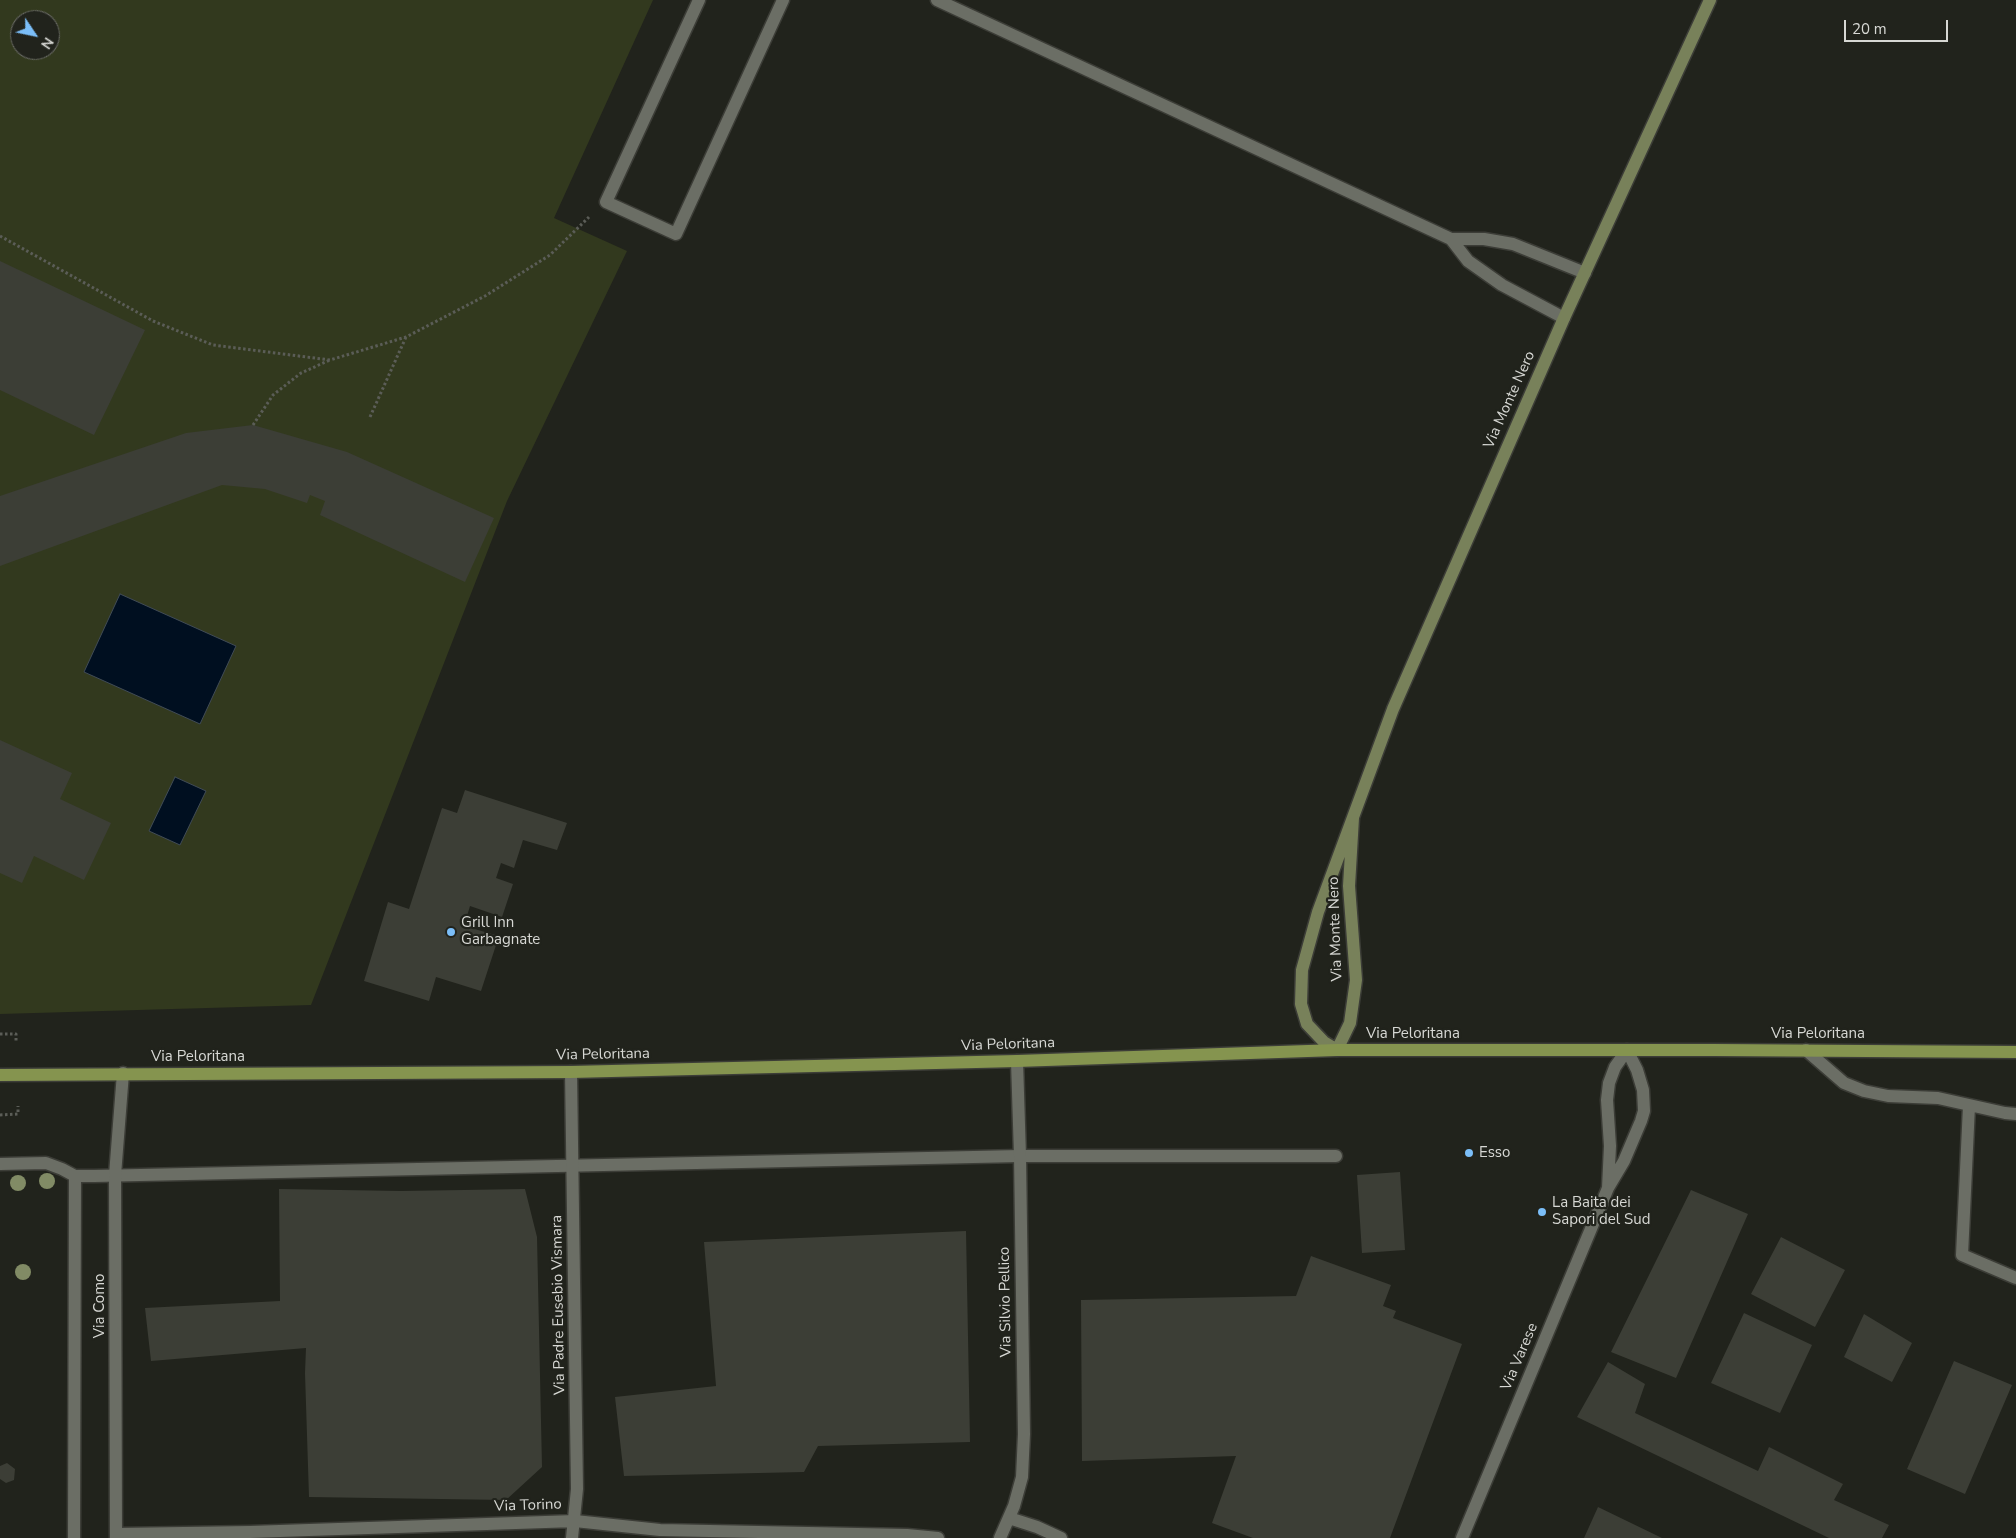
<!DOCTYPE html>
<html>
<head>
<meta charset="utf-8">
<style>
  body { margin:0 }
  #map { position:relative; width:2016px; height:1538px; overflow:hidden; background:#21231c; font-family:"Nunito Sans",sans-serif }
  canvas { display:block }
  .north { position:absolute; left:10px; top:10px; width:50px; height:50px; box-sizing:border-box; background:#21231c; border:1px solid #6a6b66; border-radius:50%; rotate:124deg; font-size:14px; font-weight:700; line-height:20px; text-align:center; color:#d7d8d4 }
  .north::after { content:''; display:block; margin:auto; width:18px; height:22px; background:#7bbef8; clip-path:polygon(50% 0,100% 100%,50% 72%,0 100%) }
  .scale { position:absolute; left:1844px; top:20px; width:104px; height:22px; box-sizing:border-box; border:2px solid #d7d8d4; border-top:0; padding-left:6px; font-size:15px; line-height:18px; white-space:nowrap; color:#d7d8d4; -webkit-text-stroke:4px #21231c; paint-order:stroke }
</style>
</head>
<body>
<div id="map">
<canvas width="2016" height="1538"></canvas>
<div class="north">N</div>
<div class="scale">20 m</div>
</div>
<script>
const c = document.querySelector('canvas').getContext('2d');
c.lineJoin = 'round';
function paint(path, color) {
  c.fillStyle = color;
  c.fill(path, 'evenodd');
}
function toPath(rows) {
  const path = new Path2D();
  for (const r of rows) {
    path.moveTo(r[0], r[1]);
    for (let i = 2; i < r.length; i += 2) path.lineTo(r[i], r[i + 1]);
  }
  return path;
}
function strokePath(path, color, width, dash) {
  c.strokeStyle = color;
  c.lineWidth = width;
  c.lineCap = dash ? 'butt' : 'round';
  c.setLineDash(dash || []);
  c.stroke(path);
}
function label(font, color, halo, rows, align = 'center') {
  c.font = font + ' "Nunito Sans",sans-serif';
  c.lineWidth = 4.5;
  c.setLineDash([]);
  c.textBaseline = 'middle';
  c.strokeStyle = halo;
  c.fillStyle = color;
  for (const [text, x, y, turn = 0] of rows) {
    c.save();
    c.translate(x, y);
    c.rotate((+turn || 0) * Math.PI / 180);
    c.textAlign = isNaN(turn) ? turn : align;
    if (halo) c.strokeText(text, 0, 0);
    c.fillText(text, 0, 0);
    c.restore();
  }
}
paint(toPath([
  [0,0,653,0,554,218,627,251,507,501,311,1005,0,1014],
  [20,20,50,20,50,50,20,50]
]), '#32391e');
const water = toPath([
  [120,594,236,646,200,724,84,672,120,594],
  [175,777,206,791,180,845,149,831,175,777]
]);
paint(water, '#000f20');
strokePath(water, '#404b56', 1);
paint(toPath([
  [0,261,145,330,94,435,0,390],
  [253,425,347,452,494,518,465,582,320,515,325,501,310,495,307,503,265,489,222,485,0,566,0,496,186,433],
  [0,740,72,773,60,799,111,823,84,880,34,856,22,883,0,873],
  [465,790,567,823,557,850,523,840,514,868,501,863,496,878,513,884,502,917,470,906,464,926,499,936,481,991,436,977,429,1001,364,981,388,902,409,909,442,808,457,813],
  [1400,1172,1405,1250,1362,1253,1357,1175],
  [279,1189,401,1191,525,1189,537,1237,542,1467,506,1500,309,1497,305,1373,306,1348,151,1361,145,1308,280,1301],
  [1691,1190,1748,1214,1676,1378,1611,1352],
  [966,1231,970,1442,818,1446,804,1472,624,1476,615,1397,716,1386,704,1242],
  [1781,1237,1845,1270,1815,1327,1751,1294],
  [1311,1256,1391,1285,1383,1306,1396,1311,1393,1318,1462,1344,1390,1538,1253,1538,1212,1523,1236,1456,1082,1461,1081,1300,1296,1296],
  [1744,1313,1812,1345,1780,1413,1711,1383],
  [1864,1314,1912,1343,1892,1382,1844,1357],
  [1954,1361,2012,1385,1965,1494,1907,1469],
  [1608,1362,1645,1384,1635,1413,1758,1471,1769,1447,1843,1484,1834,1500,1889,1525,1882,1538,1829,1538,1577,1417],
  [7,1463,15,1469,14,1480,6,1483,0,1479,0,1466],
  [1598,1507,1662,1538,1584,1538]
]), '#3c3e36');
const lane = toPath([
  [699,0,606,202,676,234,783,0],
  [937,0,1451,239,1484,239,1513,244,1585,273],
  [1451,239,1468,261,1502,285,1564,318],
  [1806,1050,1844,1083,1864,1091,1888,1096,1938,1098,2005,1113,2016,1114],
  [1969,1106,1962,1255,2016,1278],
  [0,1164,46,1163,62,1169,75,1176,94,1176,1020,1156,1336,1156],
  [74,1538,75,1176]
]);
const street = toPath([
  [571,1072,577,1489,572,1538],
  [1009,1518,1037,1527,1061,1538],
  [118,1534,250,1532,575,1521,660,1530,907,1535,938,1538],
  [116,1538,115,1175,123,1073],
  [1000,1538,1014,1506,1022,1477,1024,1434,1020,1156,1017,1061],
  [1462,1538,1608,1188,1624,1161,1641,1121,1644,1111,1643,1090,1637,1070,1627,1050,1615,1067,1609,1083,1607,1100,1610,1146,1608,1188]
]);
const secondary = toPath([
  [1353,818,1349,886,1356,980,1350,1023,1337,1050,1324,1042,1307,1024,1301,1004,1302,970,1318,912,1393,709,1564,318,1710,0]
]);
const primary = toPath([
  [0,1075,571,1072,1017,1061,1337,1050,1715,1050,2016,1052]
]);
strokePath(lane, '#3c3d37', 15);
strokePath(street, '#3c3d37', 15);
strokePath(secondary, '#3c3d37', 15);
strokePath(primary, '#3c3d37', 15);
strokePath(toPath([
  [0,236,153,321,213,345,330,360,406,337,485,296,550,255,589,217],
  [370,417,406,337],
  [253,425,273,395,301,373,330,360],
  [0,1034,16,1034,16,1043],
  [0,1115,18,1114,18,1106]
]), '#5b5d57', 3, [2.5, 2.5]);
strokePath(lane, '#6b6e65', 12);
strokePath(street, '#6b6e65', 12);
strokePath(secondary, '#78815a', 12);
strokePath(primary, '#85944f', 12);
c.fillStyle = '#818b65';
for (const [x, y] of [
  [47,1181],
  [18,1183],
  [23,1272]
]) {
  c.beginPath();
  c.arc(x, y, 8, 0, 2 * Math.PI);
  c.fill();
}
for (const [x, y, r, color] of [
  [451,932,5,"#7bbef8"],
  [1469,1153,5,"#7bbef8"],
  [1542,1212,5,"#7bbef8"]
]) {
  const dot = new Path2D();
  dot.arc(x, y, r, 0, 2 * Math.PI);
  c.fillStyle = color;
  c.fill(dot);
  strokePath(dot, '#21231c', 2);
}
label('15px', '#d7d8d4', '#21231c', [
  ["Via Monte Nero",1510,400,-66],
  ["Via Monte Nero",1336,929,-92],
  ["Via Peloritana",1413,1034],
  ["Via Peloritana",1818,1034],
  ["Via Peloritana",1008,1045,-2],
  ["Via Peloritana",603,1055,-1],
  ["Via Peloritana",198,1057],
  ["Via Silvio Pellico",1006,1302,-91],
  ["Via Padre Eusebio Vismara",559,1305,-91],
  ["Via Como",100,1306,-90],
  ["Via Varese",1520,1357,-67],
  ["Via Torino",528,1506,-2]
]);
label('15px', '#d7d8d4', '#21231c', [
  ["Grill Inn",461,923],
  ["Garbagnate",461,940],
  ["Esso",1479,1153],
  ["La Baita dei",1552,1203],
  ["Sapori del Sud",1552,1220]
], 'left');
</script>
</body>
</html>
